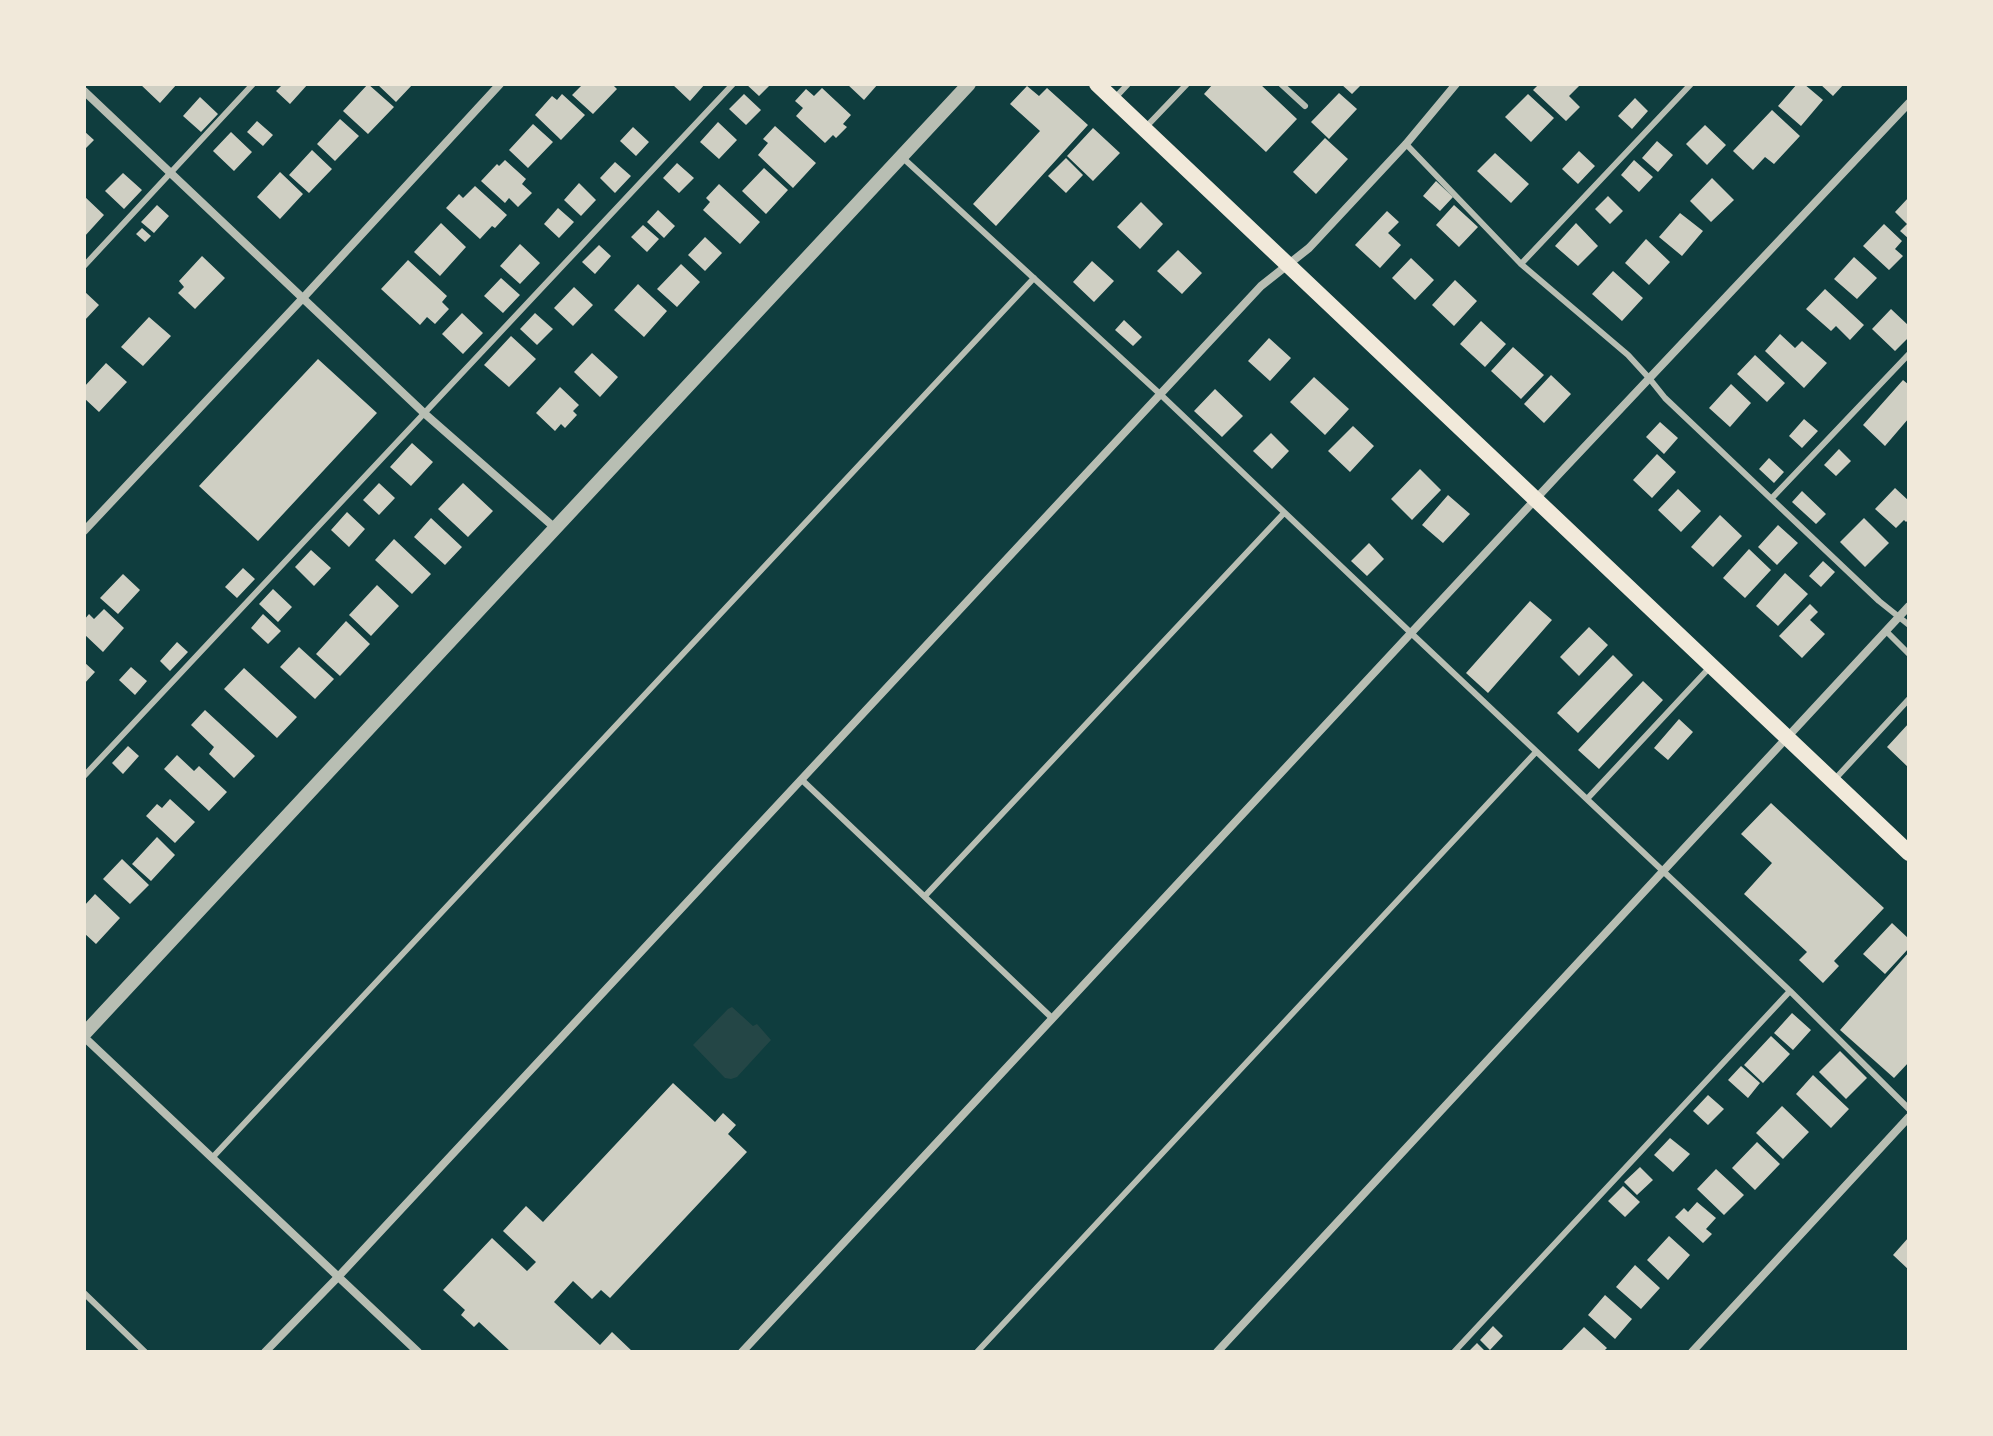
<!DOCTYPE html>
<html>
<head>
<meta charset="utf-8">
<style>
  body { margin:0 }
  #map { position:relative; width:1993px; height:1436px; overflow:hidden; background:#0f3d3e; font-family:"Sofia Sans Condensed",sans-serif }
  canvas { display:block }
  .frame { position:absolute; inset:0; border:86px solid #f1e9da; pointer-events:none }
</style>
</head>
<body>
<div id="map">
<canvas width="1993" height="1436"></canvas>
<div class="frame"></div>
</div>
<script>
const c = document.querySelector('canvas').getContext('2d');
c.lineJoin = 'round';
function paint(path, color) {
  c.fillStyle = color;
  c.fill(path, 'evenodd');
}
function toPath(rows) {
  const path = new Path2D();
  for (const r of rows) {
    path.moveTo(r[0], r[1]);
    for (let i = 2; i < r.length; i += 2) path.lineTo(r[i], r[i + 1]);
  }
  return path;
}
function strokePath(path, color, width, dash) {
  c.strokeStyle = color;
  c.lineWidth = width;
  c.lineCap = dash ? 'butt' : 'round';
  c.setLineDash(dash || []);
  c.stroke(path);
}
paint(toPath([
  [732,1007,753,1026,757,1024,771,1040,737,1077,731,1079,725,1078,693,1045,728,1009]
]), '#244646');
paint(toPath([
  [140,84,177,84,160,103],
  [283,84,308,84,290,104,276,91],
  [368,84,394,107,368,134,343,111],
  [377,84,413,84,396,102],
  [583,84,612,84,617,89,593,114,572,95],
  [672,84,705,84,690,101],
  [746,84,771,84,759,96],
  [847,84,878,84,864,100],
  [1213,84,1260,84,1297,119,1266,152,1204,94],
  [1341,84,1362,84,1352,94],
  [1539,84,1581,84,1569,96,1580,107,1566,121,1533,90],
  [1797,84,1804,84,1823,100,1801,126,1778,106],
  [1820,84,1844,84,1833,96],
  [1027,86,1039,96,1047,88,1088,125,996,226,973,204,1040,131,1010,104],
  [822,88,851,115,843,124,847,127,836,138,833,135,825,143,796,116,803,108,795,101,806,89,814,96],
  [1339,93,1357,109,1329,139,1311,122],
  [562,94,585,115,561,140,535,115,552,96,557,100],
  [744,94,761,110,746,125,729,109],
  [1528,94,1554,118,1531,142,1505,117],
  [200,97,218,114,201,132,183,116],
  [1635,98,1648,111,1632,129,1618,116],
  [1772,110,1800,136,1774,164,1765,157,1753,170,1733,151],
  [340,119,359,136,335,161,317,144],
  [257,121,273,135,263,146,247,132],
  [718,122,737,140,719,159,700,142],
  [533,124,553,142,528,168,509,150],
  [1705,125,1726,145,1707,165,1686,144],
  [775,126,816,163,793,188,758,155,768,143,763,139],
  [633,127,649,142,636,156,620,141],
  [1093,128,1120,153,1093,181,1067,156],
  [84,131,94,140,84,150],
  [231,132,252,152,234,171,213,151],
  [1325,138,1348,159,1316,194,1293,172],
  [1657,141,1673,155,1658,172,1642,158],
  [312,150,332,169,309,193,289,175],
  [1579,151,1595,166,1578,184,1562,169],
  [1495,153,1529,184,1511,203,1477,171],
  [1066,158,1083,175,1066,193,1048,176],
  [505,160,526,179,522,184,532,193,518,207,509,198,505,203,481,181,497,164,499,166],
  [1634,160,1653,177,1639,192,1621,175],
  [615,162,631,176,615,193,600,178],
  [677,163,694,178,679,193,663,178],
  [764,168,788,190,766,214,742,191],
  [280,172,303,194,280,219,257,197],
  [123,173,142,190,124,209,105,191],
  [1712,178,1734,200,1711,222,1690,201],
  [1436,181,1453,197,1440,211,1423,196],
  [579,183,596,200,581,216,564,200],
  [719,184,760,222,740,244,703,210,710,202,706,198],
  [475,186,507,215,495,228,492,226,480,239,446,208,459,194,463,198],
  [84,196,104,215,84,237],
  [1608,196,1623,211,1610,224,1595,209],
  [1909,197,1909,239,1900,231,1907,224,1895,212],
  [1141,202,1163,224,1140,249,1117,227],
  [157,205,169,216,154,233,141,222],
  [1454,205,1478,227,1459,247,1436,225],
  [558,208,574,222,559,238,544,224],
  [658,210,675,226,664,238,647,222],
  [1387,211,1399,222,1388,233,1401,245,1380,268,1355,245],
  [1680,213,1703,231,1682,256,1659,237],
  [441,223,466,247,440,276,414,252],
  [1576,223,1598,246,1578,266,1555,246],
  [1884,224,1902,241,1895,249,1903,256,1889,270,1863,246],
  [643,225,659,239,647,252,631,237],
  [142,228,151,236,145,242,136,234],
  [705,237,722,253,705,271,688,255],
  [1646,239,1670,262,1649,285,1625,263],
  [520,244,540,263,520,284,500,266],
  [599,245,611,256,595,274,582,262],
  [1178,250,1202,273,1182,294,1157,271],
  [202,256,225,278,195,309,178,293,184,287,179,281],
  [1854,257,1877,278,1857,299,1834,279],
  [1411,258,1434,280,1415,300,1392,278],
  [408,260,447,296,442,302,449,309,435,324,427,317,420,325,381,289],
  [1092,261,1114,281,1094,302,1073,282],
  [681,264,700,282,677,307,657,289],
  [1613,271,1643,298,1622,321,1592,294],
  [501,278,520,295,503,313,484,296],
  [1455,280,1477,301,1454,326,1432,305],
  [638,284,667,311,644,337,614,310],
  [574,287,593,305,573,326,554,308],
  [1825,289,1864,325,1850,340,1836,326,1831,331,1806,309],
  [84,291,99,305,84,321],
  [1891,309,1909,326,1909,337,1895,351,1872,329],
  [462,313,483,333,463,354,442,334],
  [535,313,553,329,537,345,520,329],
  [149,317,171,336,143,366,121,347],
  [1124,320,1142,337,1133,346,1115,330],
  [1481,321,1506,344,1485,367,1460,344],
  [1780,334,1795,348,1802,341,1827,363,1804,388,1765,351],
  [511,336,536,359,509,387,484,365],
  [1269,338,1291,358,1270,381,1248,361],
  [1513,347,1544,375,1521,399,1491,371],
  [592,353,618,377,600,397,574,372],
  [1755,355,1785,383,1767,402,1737,374],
  [318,359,377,413,258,541,199,486],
  [106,363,127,382,99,412,84,398,84,387],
  [1551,375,1571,394,1544,423,1524,404],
  [1314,377,1349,409,1325,435,1290,402],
  [1903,380,1909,385,1909,418,1885,446,1863,425],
  [1731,384,1751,403,1730,427,1709,408],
  [560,387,579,405,573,411,577,415,565,428,561,424,555,431,536,413],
  [1215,389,1243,416,1222,437,1194,411],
  [1804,419,1818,431,1802,448,1789,436],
  [1660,422,1678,438,1664,454,1646,437],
  [1353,426,1374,446,1350,472,1328,451],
  [1271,433,1289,451,1272,469,1253,451],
  [412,443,433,462,411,486,390,467],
  [1839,449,1851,461,1836,476,1824,465],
  [1657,454,1676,472,1652,498,1633,480],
  [1769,458,1784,472,1774,483,1759,469],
  [1420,469,1441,490,1412,520,1391,499],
  [379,483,395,498,379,515,363,500],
  [463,483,493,511,468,537,438,509],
  [1895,488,1909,501,1909,519,1906,522,1904,520,1896,528,1875,509],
  [1678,489,1701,511,1681,532,1658,510],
  [1802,491,1826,514,1816,524,1792,502],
  [1448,495,1470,514,1443,543,1422,525],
  [347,512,365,529,349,547,331,530],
  [1720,515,1742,536,1713,567,1691,547],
  [431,518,462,547,445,565,414,537],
  [1864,518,1889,543,1865,567,1840,542],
  [1778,525,1798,543,1777,565,1758,547],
  [394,539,431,574,412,594,375,560],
  [1369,543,1384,559,1367,576,1351,561],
  [1749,549,1771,570,1745,598,1723,578],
  [311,550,331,568,314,586,295,567],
  [1823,561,1835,572,1821,587,1809,576],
  [243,568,255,579,237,598,225,587],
  [1785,573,1808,594,1778,626,1756,606],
  [123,574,140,590,118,614,100,598],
  [377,585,399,606,371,636,349,615],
  [273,589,292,607,278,622,259,604],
  [1530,601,1552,620,1488,693,1466,673],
  [1810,604,1818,612,1810,620,1825,634,1802,658,1779,636],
  [104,609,124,628,103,652,84,634,84,620,89,614,94,619],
  [263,614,281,631,268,644,251,628],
  [346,621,370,644,340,676,316,654],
  [1589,627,1608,645,1579,676,1560,657],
  [177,642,188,652,170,671,160,661],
  [299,647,334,679,315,699,280,667],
  [1613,655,1633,675,1578,733,1557,713],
  [84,662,95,672,84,684],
  [131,667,147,681,135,695,119,680],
  [244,668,297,717,277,738,224,689],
  [1643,681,1663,700,1599,769,1578,750],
  [205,710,255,756,234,778,209,754,214,747,191,725],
  [1679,719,1693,732,1668,760,1654,748],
  [1909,723,1909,768,1887,747],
  [128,746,139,756,123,774,112,763],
  [177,755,194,771,199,766,227,792,209,811,164,769],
  [170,799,195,822,175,843,146,816,157,804,162,808],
  [1771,803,1884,908,1834,961,1839,966,1823,983,1799,960,1807,952,1744,894,1772,863,1741,834],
  [157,837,175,855,151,881,132,864],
  [122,859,149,885,130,904,103,879],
  [95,894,120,918,96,944,84,933,84,906],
  [1892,923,1909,939,1909,948,1885,974,1863,954],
  [1909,952,1909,1062,1894,1078,1840,1030],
  [1792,1013,1811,1030,1793,1050,1774,1033],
  [1771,1036,1790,1054,1763,1083,1744,1065],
  [1840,1051,1867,1078,1846,1099,1819,1072],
  [1741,1066,1760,1083,1748,1098,1728,1080],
  [1813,1075,1849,1109,1831,1128,1796,1094],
  [673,1083,715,1122,723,1113,736,1125,728,1134,747,1152,610,1298,601,1290,592,1299,573,1281,554,1302,600,1345,612,1332,633,1352,511,1352,479,1322,474,1327,461,1315,465,1310,443,1290,492,1238,527,1271,536,1262,503,1231,526,1206,543,1222],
  [1708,1095,1724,1109,1708,1125,1693,1111],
  [1782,1106,1809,1132,1783,1159,1756,1133],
  [1670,1138,1690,1154,1673,1172,1654,1155],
  [1757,1142,1780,1164,1755,1190,1732,1168],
  [1640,1167,1653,1180,1637,1195,1624,1182],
  [1716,1169,1744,1195,1724,1215,1697,1189],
  [1623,1186,1640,1202,1625,1217,1608,1201],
  [1697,1202,1716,1218,1706,1229,1712,1234,1703,1243,1675,1217,1684,1208,1688,1212],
  [1669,1236,1690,1255,1668,1280,1647,1260],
  [1909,1237,1909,1270,1893,1255],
  [1635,1265,1660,1288,1641,1309,1616,1287],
  [1605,1295,1632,1319,1615,1339,1588,1315],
  [1493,1326,1503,1336,1490,1350,1480,1340],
  [1584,1327,1607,1348,1603,1352,1560,1352],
  [1477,1343,1486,1352,1468,1352]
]), '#cfcfc3');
strokePath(toPath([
  [1281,84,1305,106],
  [1114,99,1128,84],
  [1145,128,1187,84],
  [1406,144,1521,264,1628,355,1649,378,1665,398,1879,601,1909,625],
  [903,158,1160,394,1411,633,1790,991,1909,1109],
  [1521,264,1691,84],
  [84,266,253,84],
  [1772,498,1909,354],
  [1886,631,1909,654],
  [84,776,733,84],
  [1836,778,1909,699],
  [802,780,1052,1018],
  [1587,799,1711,666],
  [925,896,1284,513],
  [212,1158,1034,278],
  [84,1293,145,1352],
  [977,1352,1536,752],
  [1454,1352,1790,991]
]), '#b8beb3', 6);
strokePath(toPath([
  [84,91,424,413,555,528],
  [84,531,303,298,500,84],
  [84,1037,418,1352],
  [265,1352,338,1277,1261,286,1309,248,1406,144,1456,84],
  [742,1352,1559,474,1909,103],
  [1217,1352,1909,606],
  [1692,1352,1909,1117]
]), '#b8beb3', 8);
strokePath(toPath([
  [84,1034,969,84]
]), '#b8beb3', 14);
strokePath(toPath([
  [1097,84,1909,853]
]), '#f1e9da', 16);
</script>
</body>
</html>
